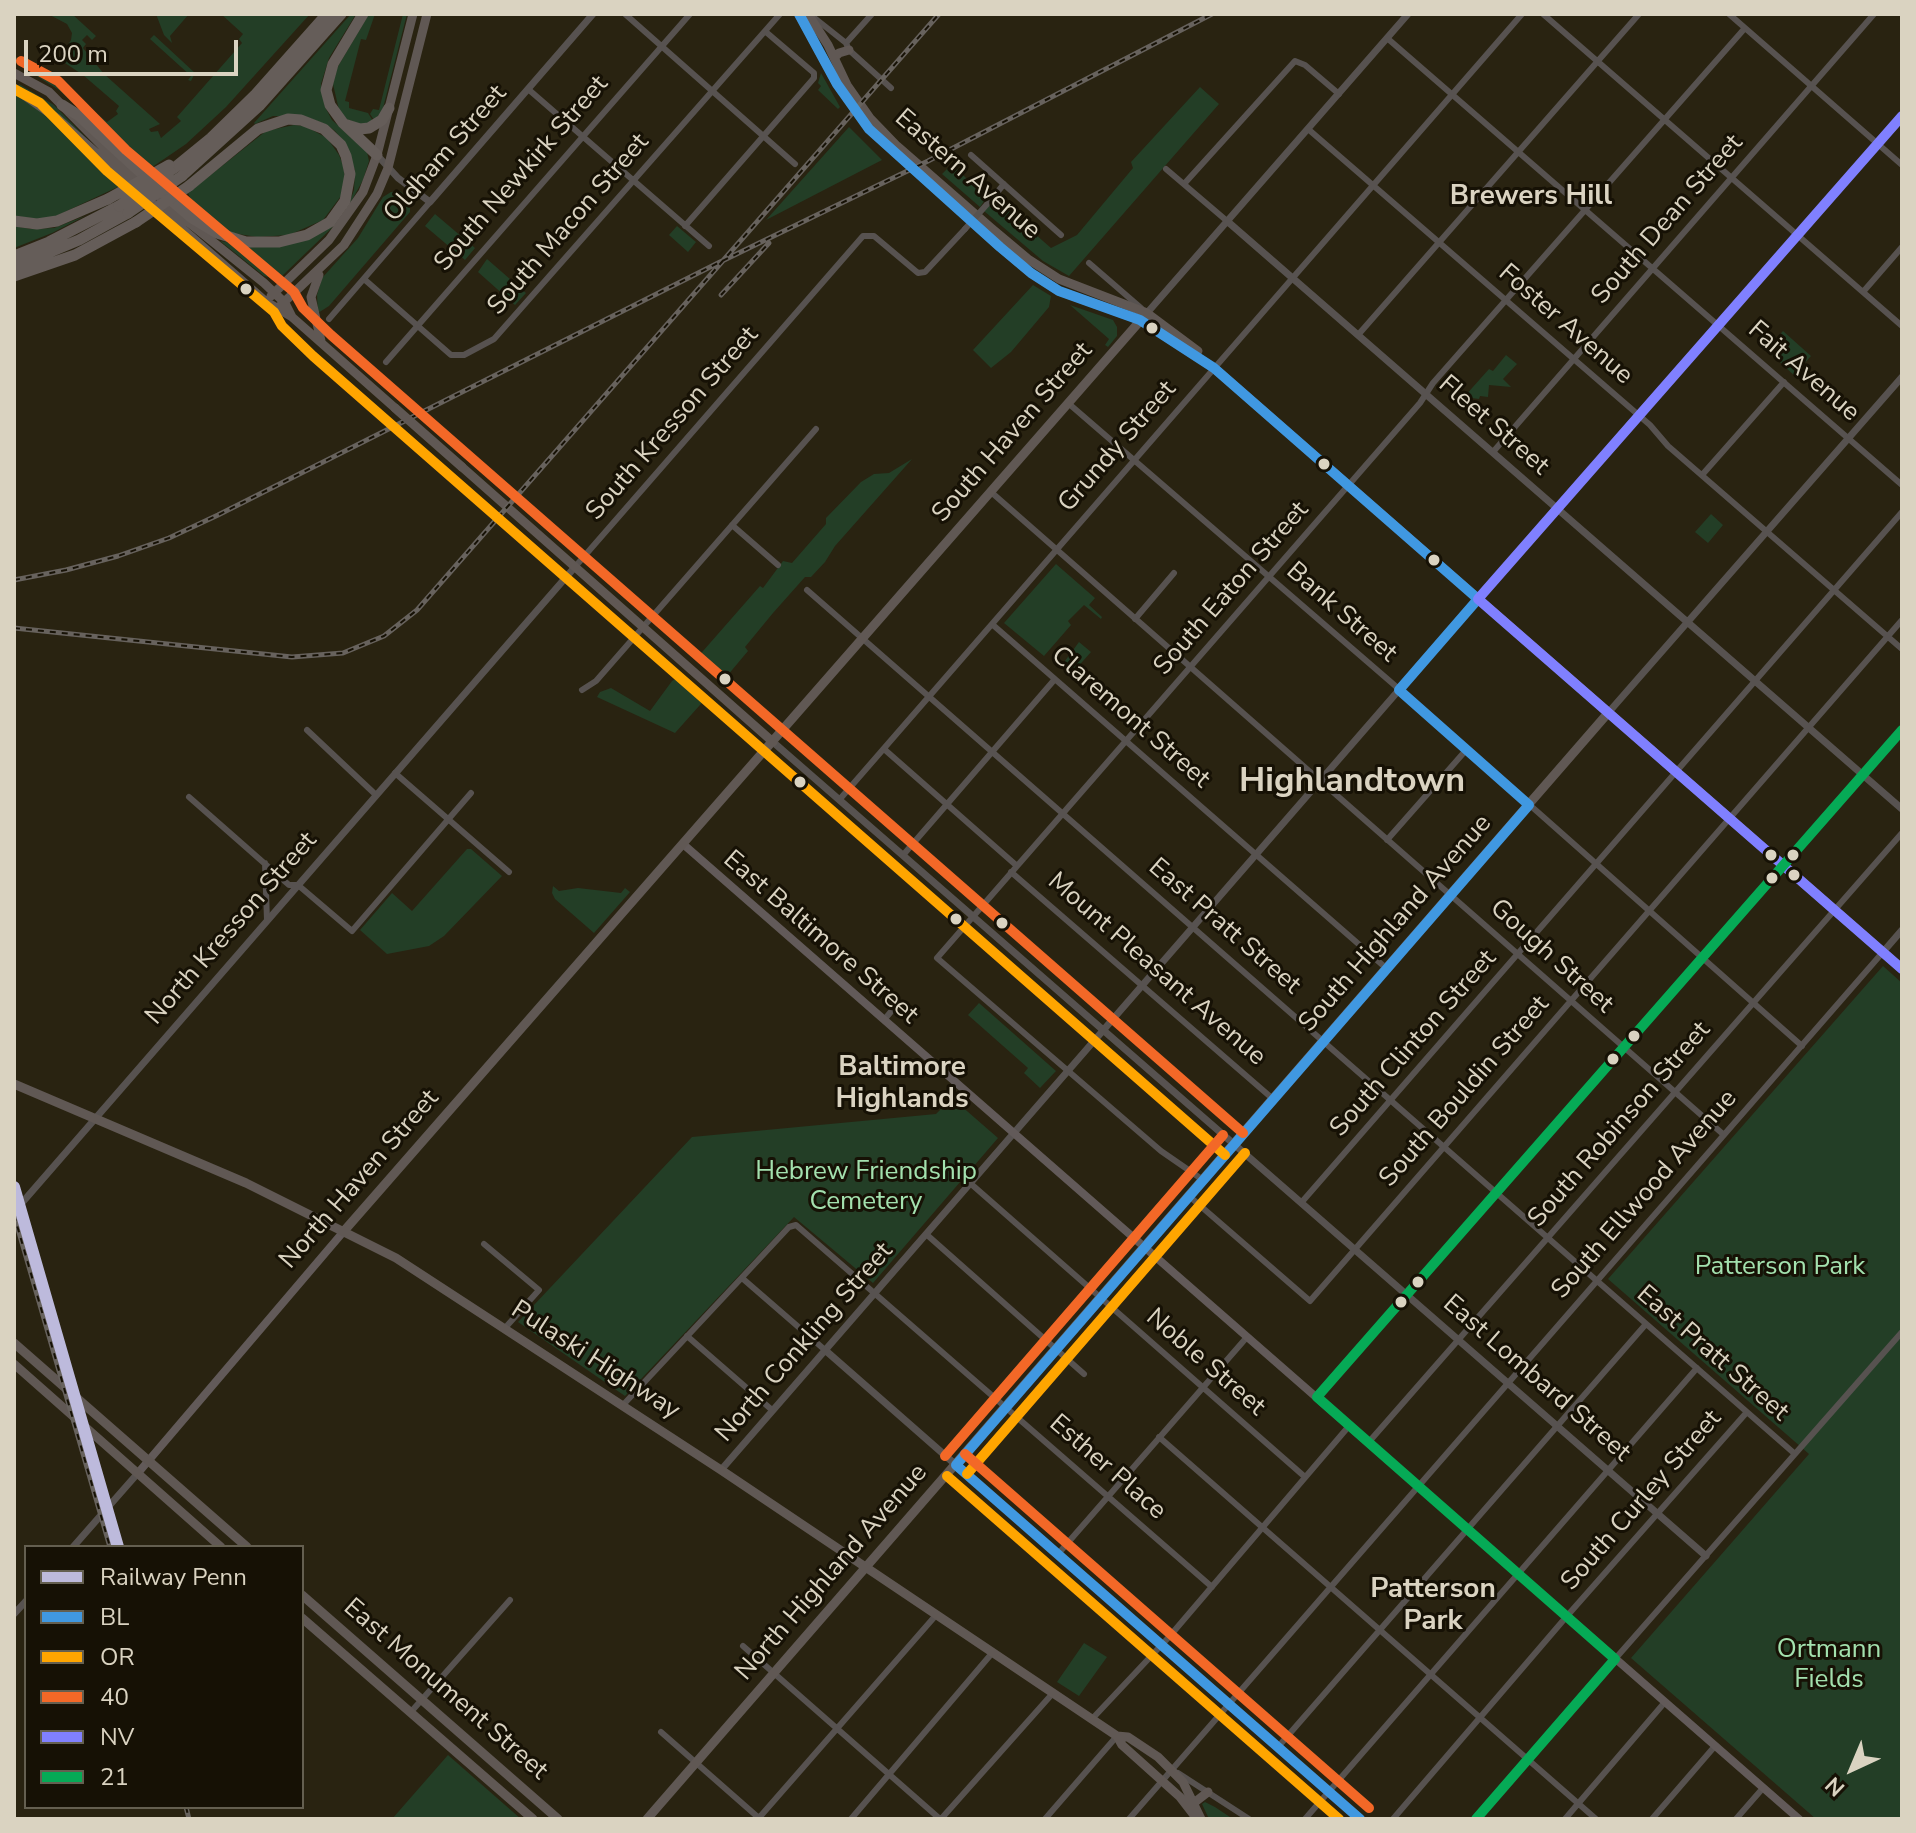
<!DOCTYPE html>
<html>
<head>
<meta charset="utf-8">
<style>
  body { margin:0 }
  #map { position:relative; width:1916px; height:1833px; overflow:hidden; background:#292311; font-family:"Nunito Sans",sans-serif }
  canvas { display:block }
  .frame { position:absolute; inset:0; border:16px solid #dad3c1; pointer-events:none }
  .legend { position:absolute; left:24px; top:1545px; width:280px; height:264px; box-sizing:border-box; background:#161105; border:2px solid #645f50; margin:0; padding:10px 14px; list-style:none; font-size:24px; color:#dad3c1 }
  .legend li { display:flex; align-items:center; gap:16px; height:40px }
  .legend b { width:40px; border:2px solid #645f50 }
  .north { position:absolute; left:1812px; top:1729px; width:80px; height:80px; -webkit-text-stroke:6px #161105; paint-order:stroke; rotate:224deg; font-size:22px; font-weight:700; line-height:32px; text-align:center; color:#dad3c1 }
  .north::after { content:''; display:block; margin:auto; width:28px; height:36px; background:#dad3c1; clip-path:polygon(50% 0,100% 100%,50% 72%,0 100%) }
  .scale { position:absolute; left:24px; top:40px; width:214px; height:36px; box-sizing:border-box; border:4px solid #dad3c1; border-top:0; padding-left:10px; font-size:24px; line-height:28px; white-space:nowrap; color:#dad3c1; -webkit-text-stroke:6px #161105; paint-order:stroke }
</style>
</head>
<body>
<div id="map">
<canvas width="1916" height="1833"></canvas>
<div class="frame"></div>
<ul class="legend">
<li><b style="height:10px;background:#bdbadc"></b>Railway Penn</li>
<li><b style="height:10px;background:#4098e1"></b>BL</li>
<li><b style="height:10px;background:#ffa500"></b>OR</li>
<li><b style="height:10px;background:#f36827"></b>40</li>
<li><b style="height:10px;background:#8080ff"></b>NV</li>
<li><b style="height:10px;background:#06aa56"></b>21</li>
</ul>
<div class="north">N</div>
<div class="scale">200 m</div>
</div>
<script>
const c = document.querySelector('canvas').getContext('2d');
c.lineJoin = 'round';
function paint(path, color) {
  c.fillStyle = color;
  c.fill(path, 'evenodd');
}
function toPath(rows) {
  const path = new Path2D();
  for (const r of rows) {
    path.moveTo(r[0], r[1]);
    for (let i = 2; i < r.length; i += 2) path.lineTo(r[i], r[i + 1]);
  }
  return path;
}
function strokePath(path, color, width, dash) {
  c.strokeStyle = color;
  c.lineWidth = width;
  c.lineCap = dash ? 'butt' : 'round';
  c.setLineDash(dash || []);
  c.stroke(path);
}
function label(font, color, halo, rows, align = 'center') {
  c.font = font + ' "Nunito Sans",sans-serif';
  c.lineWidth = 6;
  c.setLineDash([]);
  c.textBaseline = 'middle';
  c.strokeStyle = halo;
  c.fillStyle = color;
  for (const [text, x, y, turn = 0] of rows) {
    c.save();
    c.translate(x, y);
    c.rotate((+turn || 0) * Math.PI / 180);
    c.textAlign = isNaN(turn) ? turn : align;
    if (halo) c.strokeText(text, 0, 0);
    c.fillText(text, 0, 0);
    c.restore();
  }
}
paint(toPath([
  [48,14,72,14,96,36,92,40,87,35,82,40,86,44,83,48,104,74,160,124,149,129,151,132,158,131,161,138,181,121,177,117,242,43,239,39,243,34,221,14,310,14,226,107,186,144,145,172,59,90,14,62,14,56,35,67,62,85,107,122,118,114,116,111,119,106,83,75,62,61,56,64,71,40,72,33,67,24],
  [156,14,189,14,170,36,172,43,164,35],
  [351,14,356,14,329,58,321,84,325,107,332,120,367,152,369,161,363,180,347,209,354,190,355,170,341,138,335,131,327,125,307,117,273,116,255,124,254,123],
  [369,14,375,14,366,40,361,39,345,101,349,102,349,108,368,113,373,121,365,126,346,119,339,110,333,84,337,68],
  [403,14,407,14,382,112,374,120,370,114,373,109,379,110],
  [154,35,195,73,191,81,188,80,191,76,150,39],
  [821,73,840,107,838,109,818,90,821,86,818,83],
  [19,84,54,105,98,150,41,101,18,86],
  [1200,87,1219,104,1069,276,1043,261,984,211,995,199,1051,248,1077,235,1133,168,1131,162],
  [14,93,40,111,124,184,54,217,37,219,14,216],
  [294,125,305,126,327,138,339,155,343,165,345,177,341,196,323,220,289,235,257,237,226,232,196,211,188,193,266,131],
  [849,127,882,160,766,220],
  [952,164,986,198,980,207,942,174],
  [400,191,410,199,410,212,329,306,318,313,317,295,322,278,358,238,383,197,391,192],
  [435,214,475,248,465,260,425,226],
  [85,216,52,233,14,248,14,226,31,229,54,228],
  [338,222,282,276,276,279,264,276,220,241,256,247,280,246],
  [677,226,696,242,688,252,669,235],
  [487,259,526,293,515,305,478,272],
  [1033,285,1051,296,1049,307,1011,352,991,368,973,350],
  [1070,305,1113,320,1117,327,1117,336,1108,347,1105,345,1109,339],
  [1783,331,1811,356,1803,365,1806,369,1797,378,1771,354,1776,349,1773,345,1776,339],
  [1506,355,1517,364,1503,379,1511,387,1489,385,1488,397,1480,396,1479,399,1464,397,1489,369,1493,371],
  [912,459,835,546,825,562,811,577,805,577,773,613,745,647,748,651,722,682,700,664,696,659,760,586,763,588,783,561,792,563,826,524,826,518,861,482,874,474,889,473],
  [1711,514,1723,525,1708,543,1695,532],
  [1056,564,1095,598,1089,605,1102,617,1101,619,1084,605,1068,621,1071,625,1044,656,1004,623],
  [1079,642,1091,652,1075,670,1072,670,1065,665,1065,661],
  [683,674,708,696,675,733,597,697,600,692,611,688,650,711,672,681],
  [467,849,471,849,502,876,444,936,429,946,387,954,360,930,392,893,412,911],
  [553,886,559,891,578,888,621,893,625,888,630,892,594,933,555,899,552,893],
  [1883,966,1902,983,1902,1819,1816,1819,1631,1658,1809,1454,1608,1279],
  [979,1003,1056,1071,1040,1088,1024,1073,1028,1068,968,1015],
  [952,1098,998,1138,873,1283,794,1217,625,1396,518,1322,692,1137,936,1114],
  [1084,1643,1107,1657,1079,1696,1057,1682],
  [448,1755,521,1819,392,1819],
  [1205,1802,1215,1807,1233,1819,1209,1819,1202,1804]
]), '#233e26');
strokePath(toPath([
  [625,14,795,164],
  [1543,14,1902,326],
  [1729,14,1902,165],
  [812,16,846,43,849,50,891,88],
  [1387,38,1902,485],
  [846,43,872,14],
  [528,89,709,246],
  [1308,129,1650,425,1668,446,1902,649],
  [971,155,1061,235],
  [1166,169,1227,221],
  [1184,184,1295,61,1305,65,1339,94],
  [989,202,1004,184],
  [685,226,814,78,814,73,766,32],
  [1089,263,1141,308],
  [364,279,451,355,464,355,494,339,780,14],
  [1863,292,1902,247],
  [329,319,430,202],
  [1358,335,1639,14],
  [386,362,690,14],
  [1068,403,1392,683,1802,1046],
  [1493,452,1874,14],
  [1702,475,1784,382],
  [991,492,1724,1135],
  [732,525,778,565],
  [574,568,863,236,874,236,918,273,925,272,965,229],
  [807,590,1795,1454],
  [1135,619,1174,573],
  [993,625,1386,968],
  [582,690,596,681,816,429],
  [307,730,376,795],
  [884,749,1017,866],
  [395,773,509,872],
  [189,797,289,885,298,885,352,931,471,793],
  [840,799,1522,14],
  [1387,840,1467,749],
  [904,854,1055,679],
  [265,863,267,920],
  [1011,872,1273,1099],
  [884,1020,894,1008],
  [1203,1180,1161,1151,937,958,1420,403,1433,383,1745,28],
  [970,1183,1305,1477],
  [1189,1196,1310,1301,1902,620],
  [1301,1203,1902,512],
  [926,1234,1084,1374],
  [484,1244,539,1290,505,1328],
  [742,1278,825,1350],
  [687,1336,772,1410],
  [623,1405,789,1227,796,1225,1212,1587],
  [1159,1437,1596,1819],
  [1368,1443,1902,833],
  [1058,1554,1247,1337],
  [743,1646,940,1819],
  [1615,1659,1902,1332],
  [410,1713,510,1600],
  [1092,1719,1169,1637,1349,1426],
  [661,1732,760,1819],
  [1278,1747,1646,1324],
  [1178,1773,1249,1819],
  [758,1819,937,1614],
  [851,1819,993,1652],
  [941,1819,1053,1693],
  [1045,1819,1117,1736],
  [1129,1819,1883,952],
  [1305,1819,1697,1368],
  [1393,1819,1567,1616,1747,1412],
  [1565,1819,1665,1702],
  [1652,1819,1715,1746],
  [1736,1819,1763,1788]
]), '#575250', 6);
strokePath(toPath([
  [377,155,398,178,430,202,593,14],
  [1227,221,1902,809],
  [1147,313,1408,14],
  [1608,713,1902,377],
  [773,742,1706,1556],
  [1883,952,1902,930],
  [14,1212,574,568],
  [825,1350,956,1465],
  [1317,1397,1902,730],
  [721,1470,1638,415,1902,116],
  [73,1547,138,1473],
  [14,1614,26,1601],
  [1476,1819,1615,1659]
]), '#575250', 7);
strokePath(toPath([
  [683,844,1799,1819],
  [956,1465,1360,1819],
  [138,1473,344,1231]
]), '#625a59', 8);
strokePath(toPath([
  [799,14,837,84,869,129,1000,247,1031,273,1059,291,1140,320,1214,368,1902,969],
  [808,14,828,45,847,85,870,118,897,146,991,228,1028,259,1059,279,1147,313,1198,351],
  [834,58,839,53,849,50],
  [14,73,49,92,116,160,144,184],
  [14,88,58,119,135,187],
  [161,200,264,283,285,303,292,317],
  [155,205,265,301,292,317,395,408],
  [319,275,311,297,321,341],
  [271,296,329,240,363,192,377,155,413,14],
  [280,306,344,245,377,194,388,168,427,14],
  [462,467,773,742],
  [14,1084,246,1183,396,1258,721,1470,1117,1736,1128,1737,1158,1757,1183,1782,1201,1819],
  [344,1231,1147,313],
  [14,1343,247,1547],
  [14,1364,221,1547],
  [302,1595,558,1819],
  [302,1618,533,1819],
  [1117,1736,1122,1745,1180,1797,1197,1819],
  [1195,1802,1208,1792],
  [647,1819,1608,713]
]), '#605854', 9);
strokePath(toPath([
  [363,14,333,64,326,90,330,105,343,123,377,155],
  [62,105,78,115,151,182],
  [344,124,360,129,369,128,382,120,389,108],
  [173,169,211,138,256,94,327,14],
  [182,176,259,106,341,14],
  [164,194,192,218,217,233,246,242,279,242,307,235,330,222,345,201,350,174,346,156,341,145,324,129,301,120,288,119,258,129,189,186],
  [14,221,37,224,57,221,108,199],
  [14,256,49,242,119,206],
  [14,267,79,240,128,213],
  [14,276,75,255,136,222]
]), '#655d59', 11);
const rail = toPath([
  [721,295,769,243],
  [14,580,66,570,118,556,169,538,218,515,718,263,928,161,1212,14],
  [14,628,292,657,343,653,384,636,417,610,939,14],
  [14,1215,110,1547],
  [186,1807,189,1819]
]);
strokePath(rail, '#67625d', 5);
strokePath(rail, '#161105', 2, [6]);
strokePath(toPath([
  [965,229,989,202]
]), '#575250', 6);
strokePath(toPath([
  [395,408,462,467]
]), '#605854', 9);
strokePath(toPath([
  [108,199,169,165],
  [119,206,170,171],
  [128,213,182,176],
  [136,222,189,186]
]), '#655d59', 11);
strokePath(toPath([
  [799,14,837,84,869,129,1000,247,1031,273,1059,291,1140,320,1214,368,1478,599],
  [1399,690,1529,805],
  [1399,690,1478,599],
  [956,1465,1529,805],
  [956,1465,1360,1819]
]), '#4098e1', 10);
strokePath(toPath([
  [14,89,40,103,107,171,274,312,282,326,313,356,1225,1155],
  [967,1474,1245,1153],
  [947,1476,1339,1819]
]), '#ffa500', 10);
strokePath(toPath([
  [21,61,58,81,126,150,294,292,303,308,331,335,1243,1133],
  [965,1454,1369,1808],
  [945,1456,1223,1135]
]), '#f36827', 10);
strokePath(toPath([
  [1478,599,1902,116],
  [1478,599,1902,969]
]), '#8080ff', 10);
strokePath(toPath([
  [1317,1397,1902,730],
  [1317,1397,1615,1659],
  [1476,1819,1615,1659]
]), '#06aa56', 10);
strokePath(toPath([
  [14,1187,118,1547]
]), '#bdbadc', 12);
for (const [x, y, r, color] of [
  [246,289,7,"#dad3c1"],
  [1152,328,7,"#dad3c1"],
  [1324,464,7,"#dad3c1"],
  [1434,560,7,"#dad3c1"],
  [725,679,7,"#dad3c1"],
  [800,782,7,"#dad3c1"],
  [1771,855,7,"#dad3c1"],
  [1793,855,7,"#dad3c1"],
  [1794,875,7,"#dad3c1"],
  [1772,878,7,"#dad3c1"],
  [956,919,7,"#dad3c1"],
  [1002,923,7,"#dad3c1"],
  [1634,1036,7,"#dad3c1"],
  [1613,1059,7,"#dad3c1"],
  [1418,1282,7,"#dad3c1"],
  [1401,1302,7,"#dad3c1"]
]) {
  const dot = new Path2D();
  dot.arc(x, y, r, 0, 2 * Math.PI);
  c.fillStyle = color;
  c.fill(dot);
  strokePath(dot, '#161105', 3);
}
label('26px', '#dad3c1', '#161105', [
  ["Oldham Street",446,154,-49],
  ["South Newkirk Street",522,174,-49],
  ["Eastern Avenue",967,175,41],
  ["South Dean Street",1668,220,-49],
  ["South Macon Street",569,225,-49],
  ["Foster Avenue",1565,325,41],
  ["Fait Avenue",1803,372,41],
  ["South Kresson Street",673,424,-49],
  ["Fleet Street",1493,426,41],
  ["South Haven Street",1013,433,-49],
  ["Grundy Street",1118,447,-49],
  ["South Eaton Street",1232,589,-49],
  ["Bank Street",1341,613,41],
  ["Claremont Street",1130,718,41],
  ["South Highland Avenue",1396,924,-49],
  ["East Pratt Street",1224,927,41],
  ["North Kresson Street",232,929,-49],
  ["East Baltimore Street",820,938,41],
  ["Gough Street",1551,957,42],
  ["Mount Pleasant Avenue",1156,970,41],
  ["South Clinton Street",1414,1044,-49],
  ["South Bouldin Street",1465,1092,-49],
  ["South Robinson Street",1620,1125,-49],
  ["North Haven Street",360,1180,-49],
  ["South Ellwood Avenue",1645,1195,-49],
  ["North Conkling Street",805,1343,-49],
  ["East Pratt Street",1712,1354,41],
  ["Pulaski Highway",595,1361,33],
  ["Noble Street",1205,1363,41],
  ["East Lombard Street",1536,1379,41],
  ["Esther Place",1107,1468,41],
  ["South Curley Street",1642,1501,-49],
  ["North Highland Avenue",832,1573,-49],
  ["East Monument Street",445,1690,41]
]);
label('26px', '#a3e1ae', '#161105', [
  ["Hebrew Friendship",866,1173],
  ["Cemetery",866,1203],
  ["Patterson Park",1780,1268],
  ["Ortmann",1829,1651],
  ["Fields",1829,1681]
]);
label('bold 28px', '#dad3c1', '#161105', [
  ["Brewers Hill",1531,197],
  ["Baltimore",902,1068],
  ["Highlands",902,1100],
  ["Patterson",1433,1590],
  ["Park",1433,1622]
]);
label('bold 34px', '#dad3c1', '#161105', [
  ["Highlandtown",1352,783]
]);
</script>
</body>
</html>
